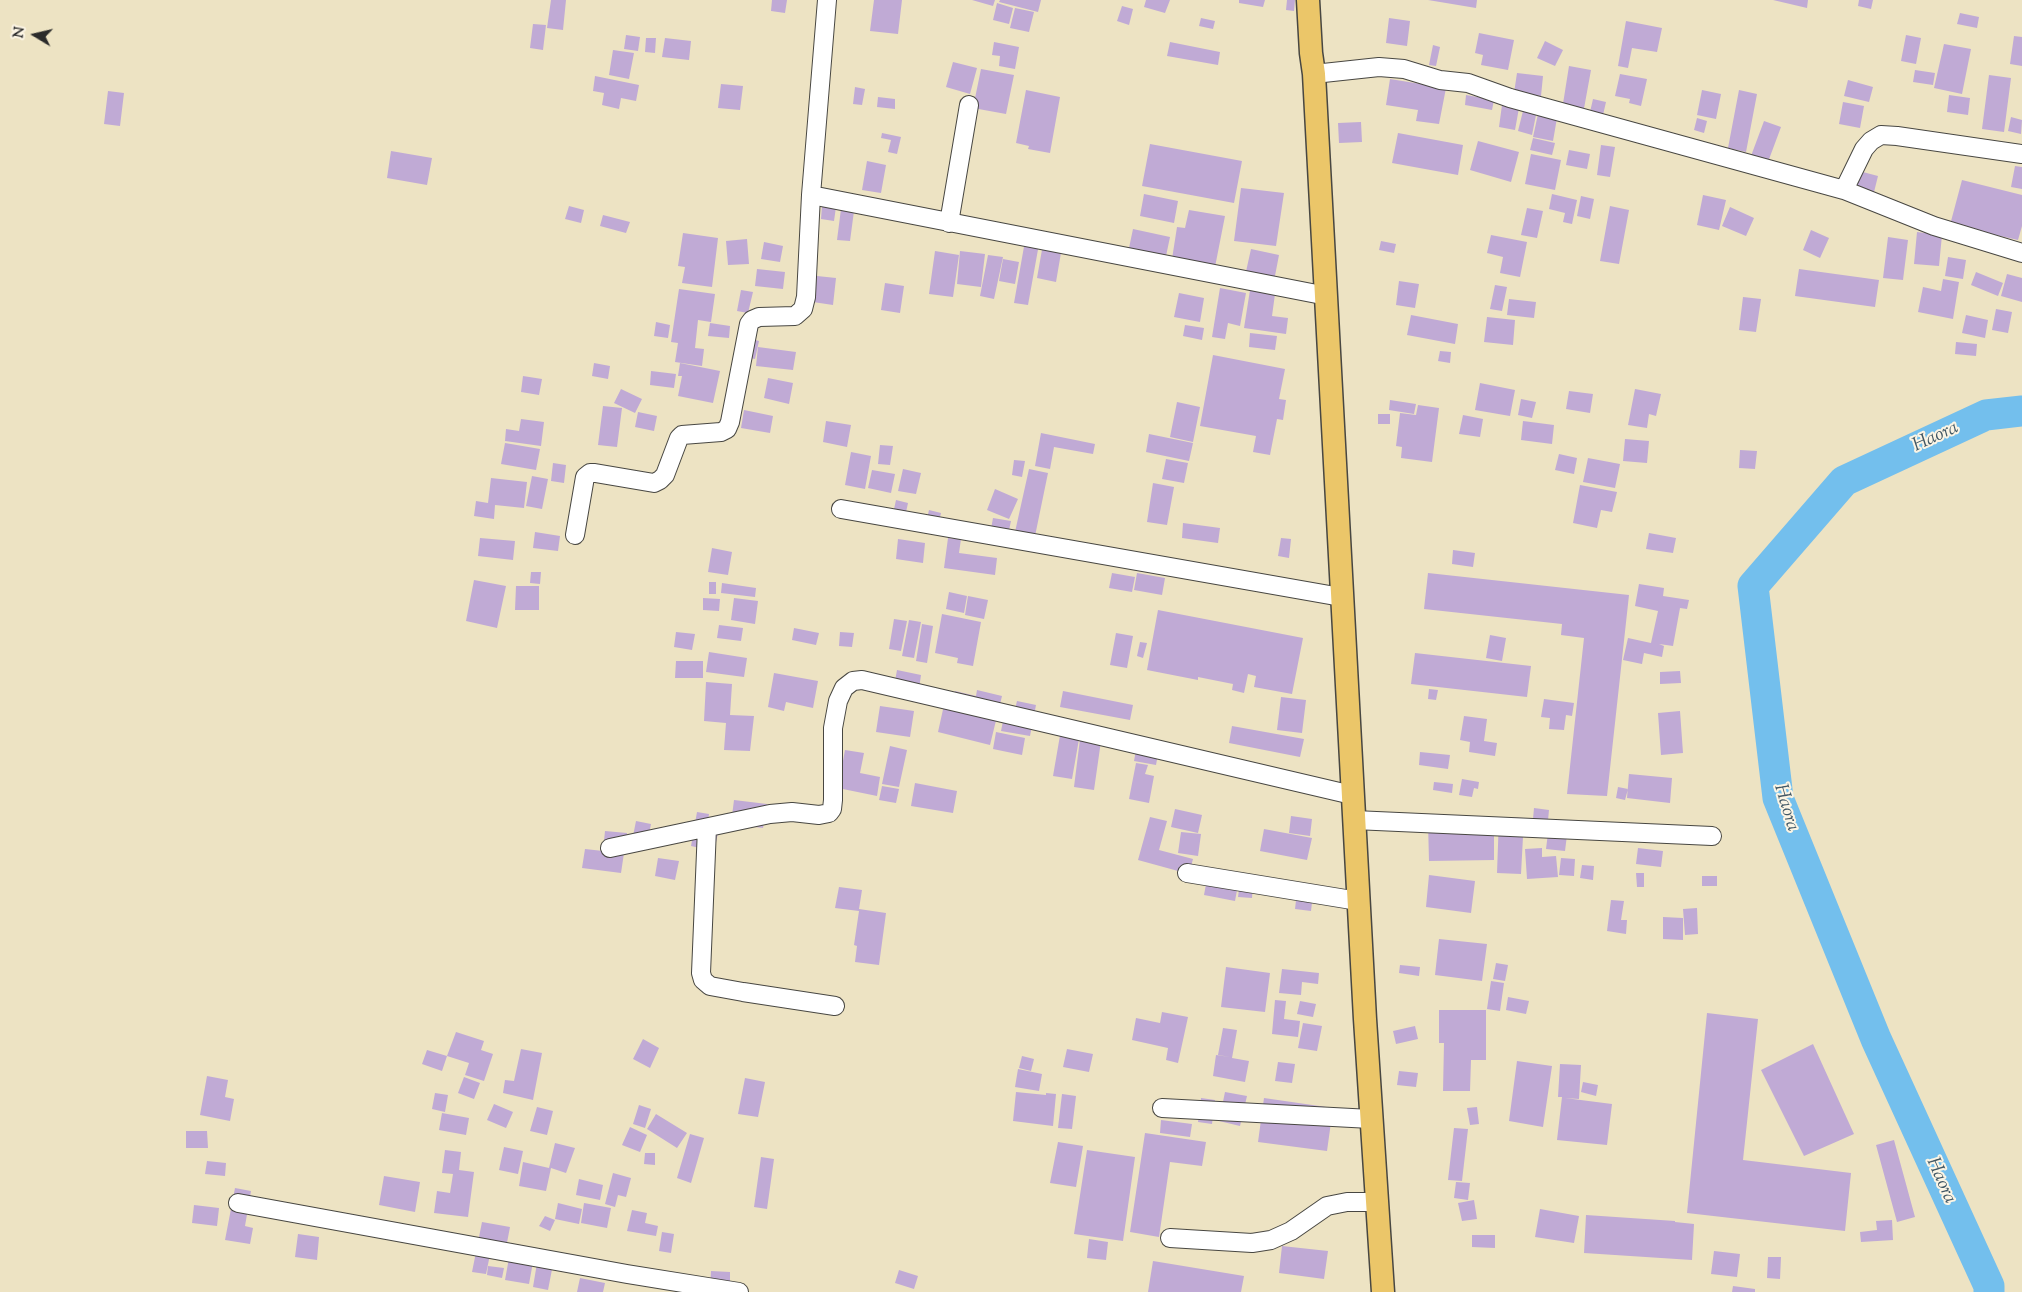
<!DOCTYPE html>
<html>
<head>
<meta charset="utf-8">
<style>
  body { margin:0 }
  #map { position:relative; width:2022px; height:1292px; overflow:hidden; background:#ede3c3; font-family:"Sorts Mill Goudy",serif }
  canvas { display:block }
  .north { position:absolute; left:10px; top:10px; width:50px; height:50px; -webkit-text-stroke:4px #fcf5e5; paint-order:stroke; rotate:279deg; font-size:14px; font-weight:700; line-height:20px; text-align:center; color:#2b2b2b }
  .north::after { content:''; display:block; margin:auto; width:18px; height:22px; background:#2b2b2b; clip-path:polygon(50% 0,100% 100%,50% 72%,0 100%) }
</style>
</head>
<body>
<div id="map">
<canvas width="2022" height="1292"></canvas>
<div class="north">N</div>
</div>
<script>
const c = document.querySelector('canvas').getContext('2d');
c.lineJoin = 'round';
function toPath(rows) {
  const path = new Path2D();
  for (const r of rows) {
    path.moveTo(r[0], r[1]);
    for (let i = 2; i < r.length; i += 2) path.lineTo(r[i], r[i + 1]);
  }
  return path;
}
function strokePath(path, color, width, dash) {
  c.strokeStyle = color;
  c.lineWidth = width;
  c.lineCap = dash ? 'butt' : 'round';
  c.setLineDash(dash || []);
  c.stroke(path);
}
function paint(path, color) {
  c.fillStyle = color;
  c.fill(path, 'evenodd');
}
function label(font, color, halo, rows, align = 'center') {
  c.font = font + ' "Sorts Mill Goudy",serif';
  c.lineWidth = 4;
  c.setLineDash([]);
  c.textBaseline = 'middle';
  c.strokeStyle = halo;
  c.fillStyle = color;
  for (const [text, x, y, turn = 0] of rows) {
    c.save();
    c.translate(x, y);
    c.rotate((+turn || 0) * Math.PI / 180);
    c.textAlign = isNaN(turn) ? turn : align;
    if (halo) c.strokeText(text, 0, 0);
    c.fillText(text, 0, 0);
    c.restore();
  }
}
strokePath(toPath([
  [1989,1292,1989,1286,1876,1039,1778,798,1753,586,1844,481,1986,415,2022,411]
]), '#73bfed', 31);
paint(toPath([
  [551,0,566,0,563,30,547,28],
  [772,0,787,0,785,13,771,11],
  [874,0,902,0,898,34,870,31],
  [972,0,995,0,993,6],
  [1000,0,1041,0,1038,12,999,2],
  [1146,0,1170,0,1165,13,1144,7],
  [1239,0,1265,0,1263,7,1239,3],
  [1287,0,1295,0,1294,11,1286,10],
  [1428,0,1477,0,1476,8],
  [1773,0,1808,0,1807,8],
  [1859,0,1873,0,1871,9,1858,6],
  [997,3,1013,8,1009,24,993,20],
  [1122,6,1133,9,1129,25,1117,21],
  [1015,8,1034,12,1029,32,1010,28],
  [1960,13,1979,17,1977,28,1957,24],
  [1201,18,1215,21,1213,29,1199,26],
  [1389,18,1410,21,1407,46,1386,43],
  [1626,21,1662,28,1657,52,1632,48,1628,68,1618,66],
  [533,24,546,25,543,50,530,48],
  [1479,33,1514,40,1508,70,1481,65,1483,55,1475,53],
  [626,35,640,37,638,51,624,49],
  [1906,35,1921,38,1916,64,1901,61],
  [2014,36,2022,37,2022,66,2010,64],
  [646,38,656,38,655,53,645,52],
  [665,38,691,41,689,60,662,57],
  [1545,41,1563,50,1555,66,1537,58],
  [994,42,1019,47,1015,69,999,66,1000,56,992,55],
  [1170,42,1220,52,1218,65,1167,56],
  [1944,44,1971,49,1962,94,1934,88],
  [1433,45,1440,47,1436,66,1429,65],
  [613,50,634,53,629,79,609,75],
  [953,62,977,68,970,94,946,87],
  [1569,66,1591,70,1583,114,1562,110],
  [981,69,1014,75,1006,114,973,108],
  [1915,70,1935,73,1933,85,1913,82],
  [1517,73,1543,76,1541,96,1514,93],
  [1620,74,1647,79,1641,106,1629,103,1630,99,1615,96],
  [1989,75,2011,78,2004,132,1982,129],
  [595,76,639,85,636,101,621,98,619,109,602,105,604,93,593,91],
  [1390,79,1446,88,1439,124,1416,121,1418,110,1386,105],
  [1848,80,1873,87,1869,102,1844,96],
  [721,84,743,86,740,110,718,108],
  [855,87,865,89,862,105,853,104],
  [1026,90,1060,97,1050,153,1028,149,1029,146,1016,143],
  [1702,90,1721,94,1716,119,1697,115],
  [1739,90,1757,94,1746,152,1728,148],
  [108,91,124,93,120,126,104,124],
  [1466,95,1494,100,1492,110,1465,105],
  [1949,95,1970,98,1968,115,1947,112],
  [878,97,895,99,895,109,877,107],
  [1593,99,1606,102,1603,115,1590,112],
  [1843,102,1864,106,1860,128,1839,124],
  [1502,105,1519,108,1515,130,1499,127],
  [1523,111,1536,115,1532,135,1518,131],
  [1538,114,1557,118,1553,141,1533,137],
  [2011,117,2022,120,2021,134,2008,131],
  [1697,118,1707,121,1704,133,1694,130],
  [1764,121,1781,127,1768,162,1751,156],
  [1361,122,1362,142,1339,143,1338,123],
  [882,133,901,137,897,154,888,152,891,140,881,138],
  [1398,133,1463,145,1458,175,1392,163],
  [1533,138,1555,143,1552,155,1530,150],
  [1478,141,1519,152,1511,182,1470,170],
  [1150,144,1242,161,1234,203,1142,186],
  [1601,145,1615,147,1610,177,1597,175],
  [1569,150,1590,154,1587,169,1566,165],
  [391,151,432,158,427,185,387,178],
  [1531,154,1561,160,1555,190,1525,184],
  [867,161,886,165,881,193,862,190],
  [2015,166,2022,167,2022,189,2011,187],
  [1859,171,1878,176,1874,192,1855,187],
  [1962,180,2022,195,2022,226,2018,240,1950,225],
  [1241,188,1284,193,1276,246,1234,241],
  [1144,194,1178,201,1174,223,1140,216],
  [1552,194,1577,200,1572,224,1563,222,1565,213,1549,209],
  [1703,195,1726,200,1719,230,1697,225],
  [1581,196,1594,199,1590,219,1577,216],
  [569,206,584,210,581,223,565,219],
  [822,206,836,207,834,221,821,219],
  [1610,206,1629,210,1619,264,1600,261],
  [1730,207,1754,218,1746,236,1722,226],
  [1527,208,1543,211,1537,238,1521,235],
  [841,209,854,211,850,241,837,240],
  [1189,210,1225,216,1215,267,1172,259,1177,227,1185,228],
  [603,215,630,222,626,233,600,226],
  [1133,229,1170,237,1166,256,1129,248],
  [1811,230,1829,238,1820,258,1803,250],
  [1917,232,1942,235,1939,266,1914,264],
  [683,233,718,238,712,287,682,283,685,267,678,266],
  [1491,235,1527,242,1520,277,1500,273,1503,257,1487,253],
  [1888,237,1908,240,1903,280,1883,278],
  [747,239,749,264,728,265,726,241],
  [1025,241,1039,244,1028,305,1014,303],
  [1381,241,1396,244,1394,253,1379,250],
  [764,242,783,246,780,262,761,259],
  [1043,244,1062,247,1056,282,1037,278],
  [1251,249,1279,255,1274,281,1245,276],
  [935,251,959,255,953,297,929,294],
  [960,251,985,254,981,287,957,284],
  [988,255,1003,257,994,299,980,296],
  [1948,257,1966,260,1963,279,1945,276],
  [1003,259,1019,262,1015,284,999,281],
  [757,269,785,272,783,289,755,286],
  [1799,269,1879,280,1875,307,1795,296],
  [1976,272,2003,283,1998,296,1971,285],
  [2007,274,2022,278,2022,302,2001,296],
  [817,276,836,278,833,305,813,302],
  [1943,279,1959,282,1953,319,1918,312,1923,287,1941,291],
  [1399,281,1419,284,1415,308,1396,305],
  [885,283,904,286,900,313,881,310],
  [1495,285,1507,287,1502,311,1490,309],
  [1220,288,1246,293,1240,326,1228,323,1225,339,1212,337],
  [679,289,715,294,711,322,698,320,695,348,704,349,702,366,675,362,678,343,671,342],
  [741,290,753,292,748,313,737,311],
  [1250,290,1275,294,1272,316,1288,318,1286,334,1244,328],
  [1179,293,1204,298,1200,322,1174,317],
  [1743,297,1761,299,1756,332,1739,330],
  [1509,299,1536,302,1534,318,1507,315],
  [1996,309,2012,312,2008,333,1992,330],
  [1411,315,1458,324,1455,344,1407,335],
  [1966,315,1988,320,1985,338,1962,333],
  [1487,317,1515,320,1513,345,1484,342],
  [656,322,670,325,668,338,654,336],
  [710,323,730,326,729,338,708,336],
  [1185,325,1204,328,1202,340,1183,336],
  [1250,333,1277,336,1275,350,1249,347],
  [748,338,759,341,755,359,745,357],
  [1956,342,1977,344,1976,356,1955,354],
  [758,347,796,352,793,370,756,366],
  [1440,351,1451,352,1450,363,1438,361],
  [1213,355,1285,369,1279,399,1286,400,1283,420,1277,419,1270,455,1253,452,1256,436,1200,426],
  [594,363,610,366,608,379,592,376],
  [680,363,720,371,713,403,678,396,682,376,678,376],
  [651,371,676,374,674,388,650,385],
  [523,376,542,379,539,395,521,392],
  [768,378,793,383,789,404,764,398],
  [1480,383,1515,390,1510,416,1475,410],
  [621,389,642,399,635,413,614,403],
  [1635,389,1661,394,1656,416,1649,414,1647,428,1628,425],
  [1569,391,1593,394,1590,413,1566,409],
  [1521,399,1536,402,1532,418,1518,415],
  [1390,400,1416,404,1414,414,1389,410],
  [1177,402,1200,407,1193,442,1170,437],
  [1418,405,1439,408,1432,462,1401,458,1402,447,1396,446,1400,413,1416,415],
  [603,406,622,408,617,447,598,445],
  [744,410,773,416,770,433,741,428],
  [638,412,657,416,654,431,635,427],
  [1378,414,1390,414,1390,424,1378,424],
  [1463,415,1483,419,1480,437,1459,434],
  [521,419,544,422,541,446,505,441,506,429,519,431],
  [826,421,851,425,847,447,823,442],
  [1523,421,1554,425,1552,444,1521,440],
  [1041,433,1095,444,1093,454,1054,447,1050,469,1035,466],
  [1149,434,1193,443,1189,461,1146,452],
  [1625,439,1649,441,1647,463,1623,461],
  [505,443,540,449,536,470,501,464],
  [880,445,893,446,890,465,878,464],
  [1740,450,1757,451,1755,469,1739,468],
  [851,452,871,456,865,489,845,485],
  [1559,454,1577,458,1574,474,1555,470],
  [1588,458,1620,464,1615,488,1583,482],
  [1166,459,1188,463,1184,483,1162,479],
  [1014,460,1025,461,1022,477,1012,475],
  [553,463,566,465,564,483,551,481],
  [903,469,921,473,916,494,898,491],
  [1029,469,1048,473,1035,536,1015,532],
  [872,470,895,474,891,493,868,488],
  [532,476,548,479,542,509,526,506],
  [491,478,527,482,524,508,495,505,494,519,474,516,476,501,488,503],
  [1153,483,1174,487,1167,525,1147,522],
  [1580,485,1617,492,1612,512,1601,510,1597,528,1573,523],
  [995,489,1018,499,1009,519,987,510],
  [896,500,908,503,903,526,891,523],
  [929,510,941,513,938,526,926,523],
  [993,518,1011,521,1006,544,989,540],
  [1183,523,1220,528,1218,543,1182,538],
  [535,532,560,536,558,551,533,548],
  [1649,533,1676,538,1673,553,1646,549],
  [480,538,515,541,513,560,478,556],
  [948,538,961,539,959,553,997,558,995,575,944,568],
  [1281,538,1291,539,1289,558,1278,556],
  [898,539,925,543,923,563,896,559],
  [712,548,732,552,728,575,708,572],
  [1453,550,1475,553,1473,567,1452,564],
  [531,572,541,572,540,584,530,583],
  [1112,573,1135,577,1132,592,1109,588],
  [1137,573,1165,578,1162,595,1134,590],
  [1428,573,1629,595,1607,796,1567,794,1584,638,1561,635,1562,624,1424,609],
  [474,580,506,586,497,628,466,621],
  [709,582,716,582,716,594,709,594],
  [722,583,756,588,755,597,721,593],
  [1639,584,1664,588,1663,596,1689,600,1687,609,1680,608,1673,646,1659,644,1664,646,1662,657,1644,653,1642,664,1623,660,1628,638,1651,643,1658,611,1635,606],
  [516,586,539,586,539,610,515,610],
  [949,592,967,596,964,613,946,609],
  [968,596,988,600,984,619,965,615],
  [703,598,720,599,719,611,703,610],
  [734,598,758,601,755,624,731,620],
  [1158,610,1303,638,1292,694,1254,687,1256,676,1248,674,1244,693,1232,690,1233,684,1198,677,1198,680,1147,670],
  [942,614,981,622,973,666,957,663,958,658,935,653],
  [894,619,907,621,901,651,889,649],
  [909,620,921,622,914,658,902,656],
  [922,624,933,626,927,663,916,661],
  [719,625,743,628,741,641,717,638],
  [794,628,819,633,816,645,792,640],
  [676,632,695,634,692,650,674,647],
  [840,632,854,633,852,647,839,646],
  [1116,633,1133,636,1127,668,1110,665],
  [1490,635,1506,638,1502,661,1486,658],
  [1140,642,1147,643,1143,658,1137,656],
  [709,652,747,658,744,677,706,672],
  [1415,653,1531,666,1527,697,1411,684],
  [676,661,703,661,703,678,675,678],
  [897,670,921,675,918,696,893,692],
  [1680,671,1681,683,1660,684,1660,672],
  [774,673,818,681,813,708,786,702,784,711,768,707],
  [706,682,732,684,730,715,754,716,750,751,724,750,726,723,704,721],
  [1429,689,1438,690,1436,700,1428,699],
  [977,690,1002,696,990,745,938,732,944,705,952,707,955,691,976,696],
  [1063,691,1133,705,1130,720,1060,707],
  [1281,697,1306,700,1302,733,1277,730],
  [1544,699,1574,703,1572,716,1566,715,1564,730,1549,729,1550,718,1541,717],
  [1017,701,1036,705,1030,736,1001,731,1004,716,1013,718],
  [880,706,914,711,910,737,876,732],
  [1680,711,1683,753,1661,755,1658,713],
  [1464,716,1487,719,1484,741,1497,743,1495,756,1469,752,1470,742,1460,740],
  [1063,718,1082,722,1072,779,1053,776],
  [1232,726,1304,739,1300,757,1229,743],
  [1081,731,1102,734,1094,790,1074,787],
  [996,732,1025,738,1022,755,993,749],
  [1138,739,1160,743,1156,765,1134,761],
  [890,746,907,750,899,787,882,784],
  [845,750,864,753,860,773,880,777,877,796,838,788],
  [1420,752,1450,755,1448,769,1419,765],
  [1136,763,1148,765,1145,774,1154,776,1149,803,1129,799],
  [1629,774,1672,778,1670,803,1627,798],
  [1462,779,1479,782,1478,789,1474,788,1472,797,1459,795],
  [1434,782,1453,784,1452,793,1433,790],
  [915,783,957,791,953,813,911,806],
  [882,786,899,789,896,803,879,800],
  [1618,787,1628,789,1625,800,1616,798],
  [734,800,767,804,763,828,731,824],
  [1534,808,1549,810,1547,831,1532,830],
  [1175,809,1202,815,1198,833,1171,827],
  [697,812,709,814,707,827,719,829,714,851,691,846],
  [1291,816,1312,819,1310,836,1289,833],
  [1150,817,1167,821,1159,850,1193,859,1189,874,1138,860],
  [1499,817,1524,818,1521,874,1497,873],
  [636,821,651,824,646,849,631,846],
  [1494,821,1494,860,1429,861,1428,822],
  [1264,829,1312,838,1307,860,1260,851],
  [605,831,627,833,621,873,582,868,585,849,603,851],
  [1181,832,1201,834,1198,856,1178,853],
  [1548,833,1567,835,1565,851,1546,849],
  [1542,848,1542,857,1556,856,1558,877,1527,879,1525,849],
  [1638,848,1663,851,1661,867,1636,864],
  [658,858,679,861,675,880,655,876],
  [1561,858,1575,859,1574,876,1559,875],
  [1582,865,1594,866,1593,880,1580,878],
  [1209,868,1240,874,1235,901,1204,895],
  [1636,873,1644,873,1644,887,1637,887],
  [1429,875,1475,881,1471,913,1426,907],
  [1702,876,1717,876,1717,886,1702,886],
  [1240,882,1253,883,1252,898,1238,897],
  [839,887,862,890,859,909,886,913,879,965,855,962,857,946,854,945,859,911,835,908],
  [1297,892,1313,894,1311,911,1295,909],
  [1611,900,1624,901,1621,920,1627,920,1626,934,1607,931],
  [1697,908,1698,934,1685,935,1683,909],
  [1663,917,1683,918,1683,940,1663,939],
  [1439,939,1487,944,1482,981,1435,975],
  [1496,963,1508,965,1505,981,1493,979],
  [1400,965,1420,967,1419,976,1399,973],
  [1226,967,1270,973,1265,1012,1221,1007],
  [1282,969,1319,973,1318,984,1302,982,1301,995,1279,993],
  [1491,981,1504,983,1500,1011,1487,1009],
  [1508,997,1529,1001,1526,1014,1506,1010],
  [1275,1000,1286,1001,1284,1019,1300,1021,1298,1037,1272,1034],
  [1300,1001,1316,1004,1313,1017,1297,1014],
  [1439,1010,1486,1010,1486,1060,1471,1060,1470,1091,1443,1091,1444,1043,1439,1043],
  [1162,1012,1188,1017,1178,1063,1166,1060,1168,1048,1132,1040,1136,1018,1160,1023],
  [1707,1013,1758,1019,1743,1160,1851,1173,1845,1231,1687,1213],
  [1303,1023,1322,1026,1317,1051,1298,1048],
  [1415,1026,1418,1039,1396,1044,1393,1031],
  [1223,1028,1237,1030,1232,1058,1249,1061,1245,1082,1213,1076,1216,1055,1230,1057,1218,1055],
  [456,1032,484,1041,481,1050,493,1054,484,1081,465,1075,469,1063,447,1056],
  [643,1039,659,1048,650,1068,633,1059],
  [1813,1044,1854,1134,1804,1156,1761,1070],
  [521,1049,542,1053,533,1100,503,1093,505,1080,514,1081],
  [1067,1049,1093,1054,1089,1072,1063,1067],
  [427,1050,447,1056,442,1071,422,1064],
  [1022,1056,1034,1059,1031,1071,1019,1068],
  [1517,1061,1552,1066,1543,1127,1509,1121],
  [1278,1062,1295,1064,1292,1083,1275,1081],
  [1560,1064,1581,1065,1579,1099,1565,1098,1612,1104,1607,1145,1557,1140,1562,1097,1558,1097],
  [1018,1069,1042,1074,1039,1091,1015,1087],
  [1399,1071,1418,1073,1416,1087,1397,1085],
  [207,1076,228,1080,225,1097,234,1099,230,1121,200,1115],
  [464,1077,480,1083,474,1099,458,1093],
  [745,1078,765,1082,758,1117,738,1114],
  [1583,1082,1598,1085,1596,1096,1581,1092],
  [1016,1092,1046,1095,1046,1093,1056,1094,1053,1126,1013,1121],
  [1225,1092,1247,1096,1240,1126,1219,1121],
  [435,1093,448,1095,445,1112,432,1109],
  [1062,1094,1076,1096,1072,1129,1058,1128],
  [1201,1098,1215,1100,1212,1124,1198,1122],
  [1264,1098,1333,1108,1327,1151,1258,1142],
  [494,1104,513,1112,506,1128,487,1120],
  [639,1105,651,1109,645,1128,633,1124],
  [537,1107,553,1111,547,1135,530,1131],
  [1477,1107,1479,1124,1470,1125,1467,1108],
  [442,1113,469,1118,466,1135,439,1130],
  [656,1114,687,1133,677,1148,647,1129],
  [1161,1120,1192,1124,1190,1137,1160,1133],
  [630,1127,647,1135,640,1152,622,1145],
  [1454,1128,1468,1129,1462,1181,1448,1180],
  [186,1131,207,1131,208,1148,186,1148],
  [1145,1133,1206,1142,1202,1166,1170,1162,1159,1237,1130,1232],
  [690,1134,704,1138,691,1183,677,1178],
  [1894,1140,1915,1217,1897,1222,1876,1145],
  [1058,1142,1083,1146,1076,1187,1050,1183],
  [555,1143,575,1148,566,1173,551,1168,546,1191,519,1186,523,1162,549,1168],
  [504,1147,523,1151,518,1174,499,1170],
  [445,1150,461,1152,459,1170,474,1172,468,1217,434,1213,437,1191,450,1193,453,1174,442,1173],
  [1087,1150,1135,1157,1123,1241,1074,1234],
  [645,1153,655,1153,655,1165,644,1164],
  [761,1157,774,1159,767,1209,754,1207],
  [207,1161,226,1163,225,1176,205,1174],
  [613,1173,631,1178,626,1197,618,1195,615,1207,605,1204],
  [384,1176,420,1182,415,1212,379,1205],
  [579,1179,603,1185,600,1200,576,1195],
  [1456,1182,1470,1183,1468,1200,1454,1198],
  [235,1188,251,1191,245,1226,253,1228,250,1244,225,1240],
  [1474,1200,1477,1219,1462,1221,1458,1203],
  [558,1203,582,1209,579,1224,555,1219],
  [584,1203,611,1208,607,1228,581,1223],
  [194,1205,219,1208,217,1226,192,1223],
  [1540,1209,1579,1216,1574,1243,1535,1237],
  [632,1210,647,1213,645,1223,658,1226,656,1236,627,1231],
  [1586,1215,1675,1221,1675,1222,1694,1224,1692,1260,1584,1253],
  [545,1216,555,1220,550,1231,539,1226],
  [1892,1220,1893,1240,1861,1242,1860,1232,1877,1230,1876,1221],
  [482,1222,510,1227,506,1248,492,1245,486,1274,472,1272],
  [662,1232,674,1234,671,1253,659,1251],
  [298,1234,319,1237,317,1260,295,1257],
  [1472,1235,1495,1235,1495,1248,1472,1247],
  [1089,1239,1108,1242,1106,1260,1087,1258],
  [1282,1246,1328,1251,1324,1279,1279,1273],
  [539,1251,555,1254,548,1290,533,1287],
  [1714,1251,1740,1254,1737,1277,1711,1274],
  [1768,1257,1781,1257,1780,1279,1767,1278],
  [509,1258,533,1262,529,1284,505,1280],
  [1153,1261,1244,1276,1241,1292,1148,1292],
  [488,1266,504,1268,502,1278,487,1275],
  [899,1270,918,1276,914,1289,895,1283],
  [711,1271,730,1272,730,1290,710,1289],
  [580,1278,605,1283,603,1292,577,1292],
  [1733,1286,1755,1289,1755,1292,1732,1292]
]), '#c0aad5');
const minor = toPath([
  [1314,74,1379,67,1404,69,1440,80,1468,83,1510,98,1844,190,1934,226,2022,253],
  [1844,190,1864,149,1871,141,1881,135,1897,136,2022,154],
  [811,195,1327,296],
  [949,223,969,105],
  [841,509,1341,597],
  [575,535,585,477,590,473,595,473,654,483,660,480,665,475,679,438,682,435,721,432,727,429,730,422,749,324,752,320,759,317,795,316,803,309,806,297,811,195,827,0],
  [1354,820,1712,836],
  [707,828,701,973,703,980,710,986,743,992,835,1006],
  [610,848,770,814,792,812,819,815,829,813,832,809,833,800,833,728,838,701,844,688,853,681,862,680,1352,795],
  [1187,873,1358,901],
  [1162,1108,1371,1119],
  [238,1203,627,1274,739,1292],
  [1170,1238,1252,1243,1271,1240,1291,1231,1327,1206,1347,1202,1377,1202]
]);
const major = toPath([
  [1308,0,1311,53,1314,74,1365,1019,1383,1292]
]);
strokePath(minor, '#484742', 20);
strokePath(major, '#484742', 25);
strokePath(minor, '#fff', 18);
strokePath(major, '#ebc669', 22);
label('italic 19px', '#415765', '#fcf5e5', [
  ["Haora",1936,438,-25],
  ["Haora",1785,808,73],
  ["Haora",1940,1181,66]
]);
</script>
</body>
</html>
